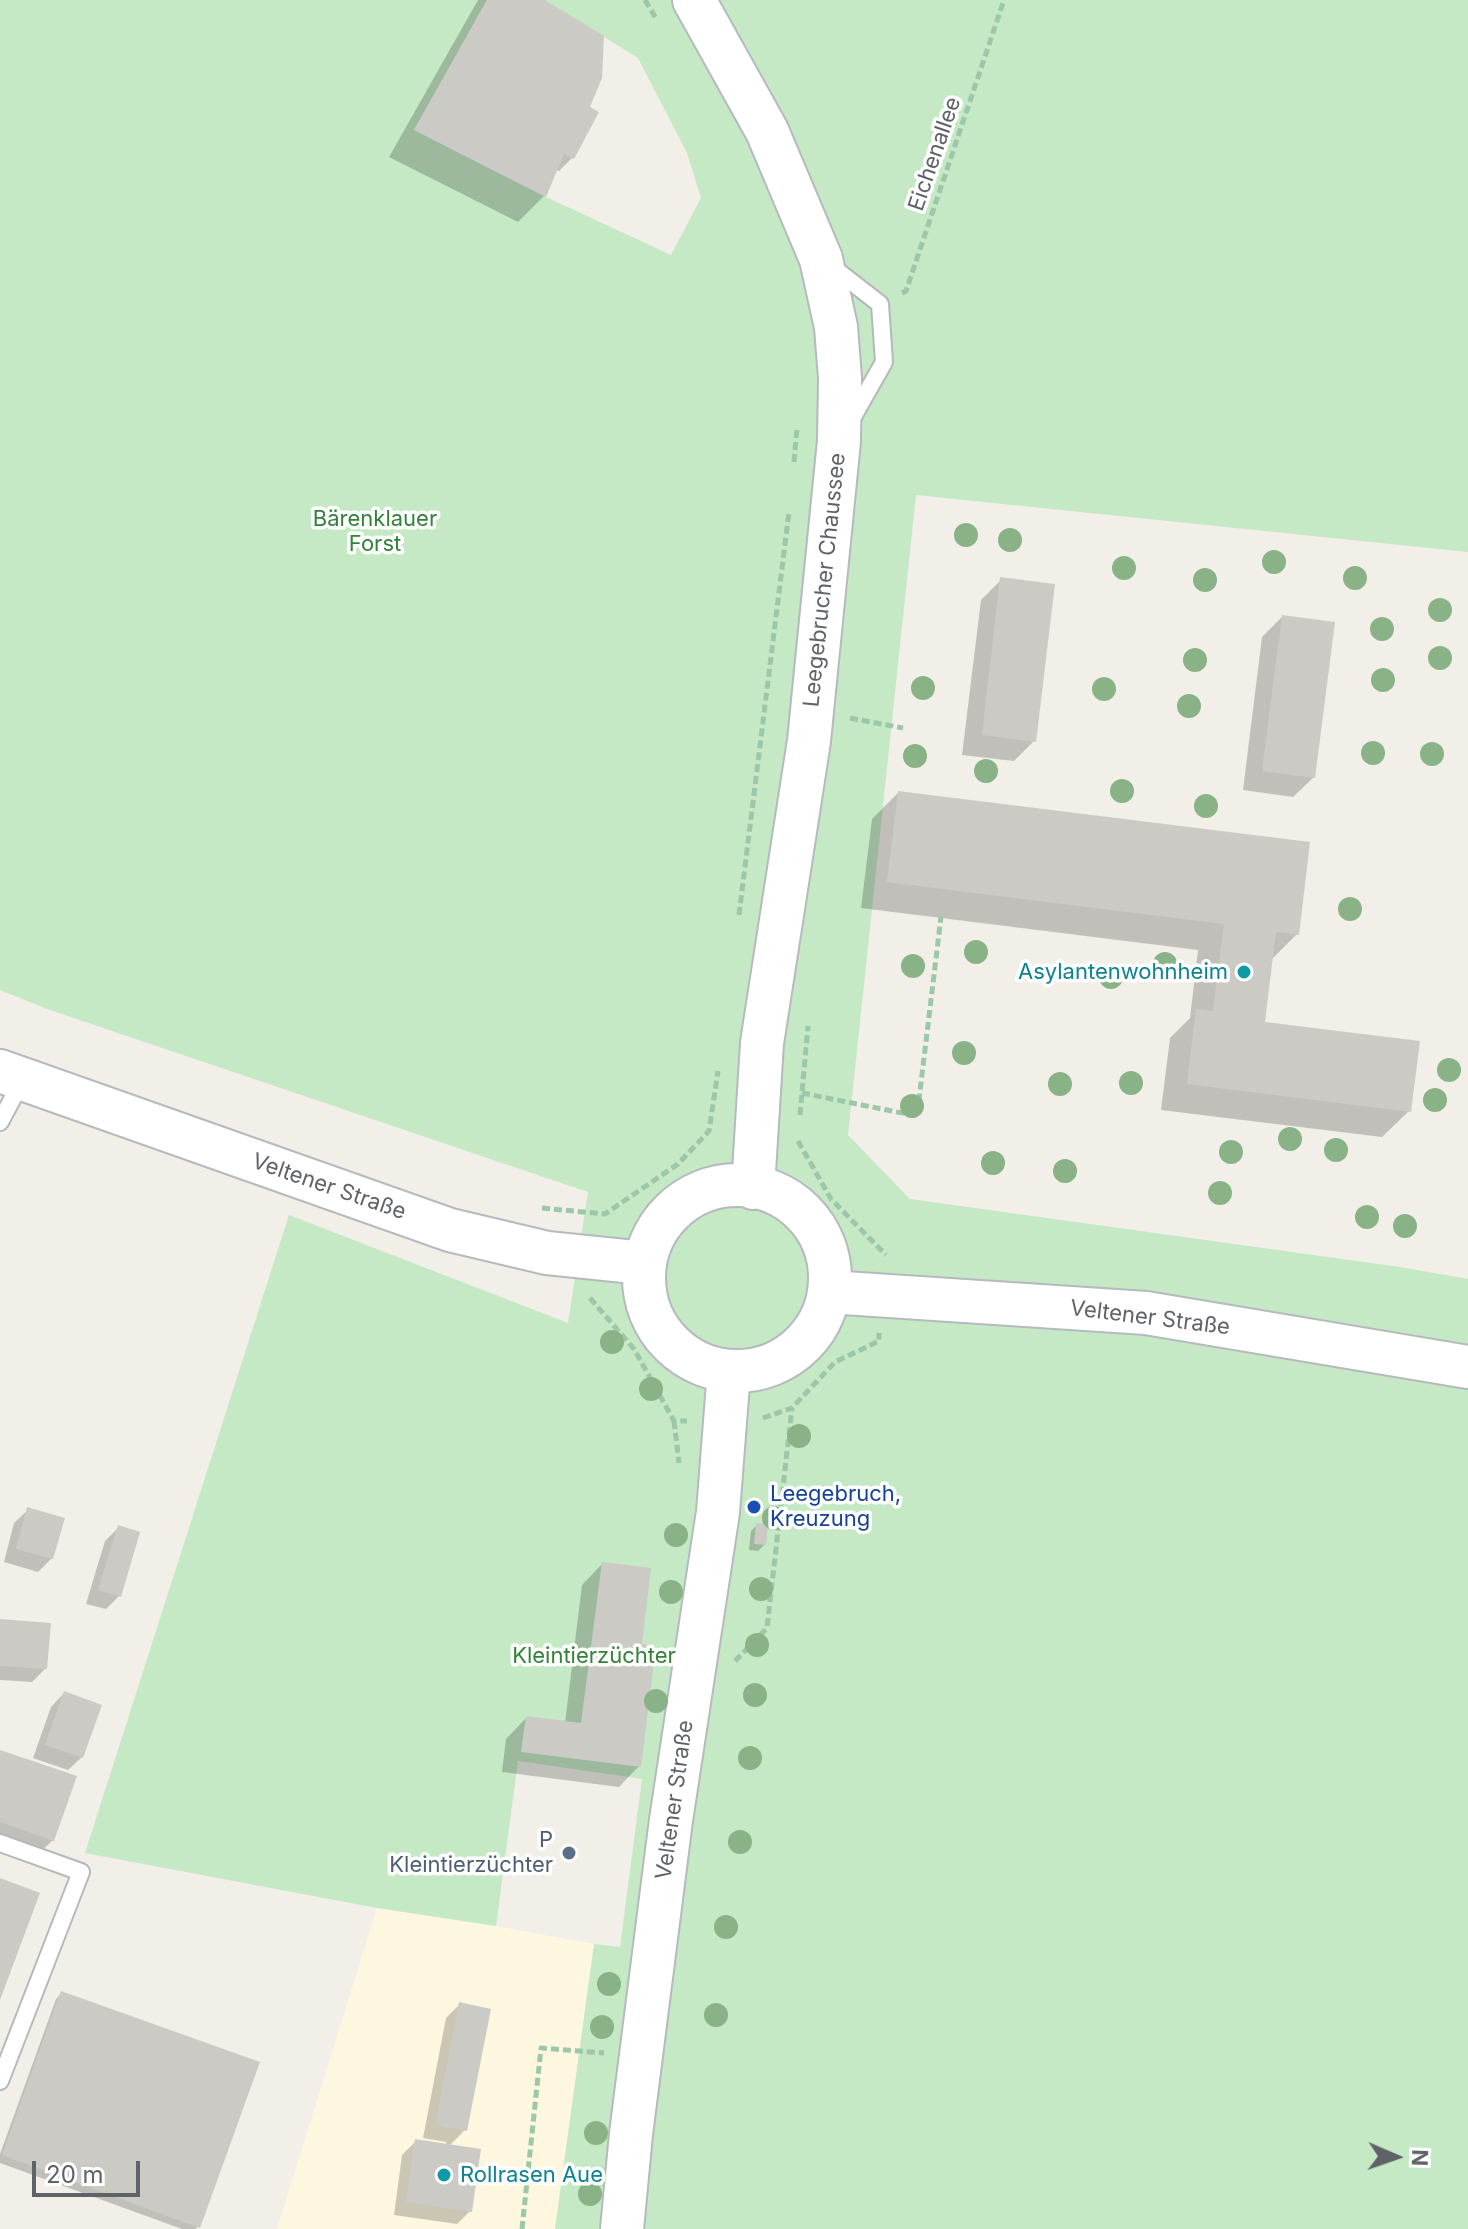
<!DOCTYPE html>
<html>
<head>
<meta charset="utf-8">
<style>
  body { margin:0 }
  #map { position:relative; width:1468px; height:2229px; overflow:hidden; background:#f1efe8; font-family:Inter,sans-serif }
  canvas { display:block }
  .north { position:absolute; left:1356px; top:2117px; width:80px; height:80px; -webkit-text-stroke:6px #fff; paint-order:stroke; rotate:92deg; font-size:22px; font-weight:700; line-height:32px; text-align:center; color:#5f6368 }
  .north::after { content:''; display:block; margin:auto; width:28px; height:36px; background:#5f6368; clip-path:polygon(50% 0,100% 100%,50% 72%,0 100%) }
  .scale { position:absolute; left:32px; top:2161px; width:108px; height:36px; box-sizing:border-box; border:4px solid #5f6368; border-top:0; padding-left:10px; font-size:24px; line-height:28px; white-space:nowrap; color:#5f6368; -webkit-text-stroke:6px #fff; paint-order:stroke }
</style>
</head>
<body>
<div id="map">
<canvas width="1468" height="2229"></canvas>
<div class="north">N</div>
<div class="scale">20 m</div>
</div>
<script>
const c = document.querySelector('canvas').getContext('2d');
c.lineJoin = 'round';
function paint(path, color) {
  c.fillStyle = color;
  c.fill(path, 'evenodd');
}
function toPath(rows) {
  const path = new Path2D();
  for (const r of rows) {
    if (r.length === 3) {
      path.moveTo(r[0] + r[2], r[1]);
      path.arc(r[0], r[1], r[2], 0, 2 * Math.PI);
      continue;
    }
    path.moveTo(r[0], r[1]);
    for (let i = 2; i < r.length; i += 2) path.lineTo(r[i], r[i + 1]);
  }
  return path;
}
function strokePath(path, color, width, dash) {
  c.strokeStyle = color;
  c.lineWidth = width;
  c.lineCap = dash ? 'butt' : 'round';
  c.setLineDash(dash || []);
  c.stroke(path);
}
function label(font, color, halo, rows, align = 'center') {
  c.font = font + ' Inter,sans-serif';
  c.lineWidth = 7;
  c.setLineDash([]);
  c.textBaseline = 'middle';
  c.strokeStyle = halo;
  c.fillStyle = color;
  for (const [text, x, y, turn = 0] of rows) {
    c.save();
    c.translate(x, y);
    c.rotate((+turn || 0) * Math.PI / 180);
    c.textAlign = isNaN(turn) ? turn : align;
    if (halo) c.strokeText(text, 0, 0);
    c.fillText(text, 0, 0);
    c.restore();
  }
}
paint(toPath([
  [377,1908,496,1926,594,1944,555,2229,277,2229]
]), '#fef7e0');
paint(toPath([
  [0,0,487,0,414,130,546,197,671,255,701,198,687,153,638,58,545,0,1468,0,1468,552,916,495,848,1135,910,1199,1400,1267,1468,1279,1468,2229,555,2229,594,1944,620,1947,642,1779,518,1761,496,1926,377,1908,85,1853,289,1215,568,1323,588,1192,50,1010,0,990]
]), '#c5e8c5');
paint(toPath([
  [478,0,541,0,588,106,572,158,559,171,555,170,544,196,518,222,389,157],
  [1001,580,1034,741,1014,761,962,755,981,600],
  [1282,617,1314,777,1293,797,1243,790,1262,637],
  [898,793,1297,934,1270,961,1262,1024,1409,1111,1382,1137,1161,1110,1170,1038,1190,1018,1198,950,861,908,872,819],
  [28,1510,52,1558,38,1572,4,1562,14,1523],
  [757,1525,764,1545,758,1551,749,1550,751,1531],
  [118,1528,119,1596,106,1609,86,1604,105,1541],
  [602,1564,639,1766,619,1787,502,1772,506,1739,526,1718,565,1723,582,1585],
  [0,1621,45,1669,32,1682,0,1680],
  [64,1693,82,1757,68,1770,33,1758,51,1707],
  [0,1752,53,1840,32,1860,0,1849],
  [62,1993,198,2226,196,2229,182,2229,0,2163,0,2154,56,1999],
  [459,2005,465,2130,449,2146,470,2211,457,2224,394,2215,402,2155,416,2141,446,2146,446,2142,423,2138,446,2018]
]), '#0003');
paint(toPath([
  [487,0,545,0,604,36,602,78,590,107,599,112,574,159,564,154,546,197,414,130],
  [1000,577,1055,584,1036,742,982,735],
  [1282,615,1335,622,1315,778,1262,771],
  [898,791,1310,842,1299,935,1276,932,1265,1022,1420,1041,1411,1112,1187,1084,1196,1009,1213,1011,1224,924,887,882],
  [27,1507,65,1518,53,1559,16,1549],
  [756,1523,768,1524,766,1545,754,1544],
  [118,1525,140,1532,121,1597,98,1590],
  [602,1562,651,1568,642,1644,656,1646,641,1767,521,1752,526,1716,581,1723],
  [0,1619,51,1623,47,1669,0,1666],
  [64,1691,102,1705,83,1758,45,1745],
  [0,1750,77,1776,54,1841,0,1822],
  [0,1878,40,1893,0,2000],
  [61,1991,260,2062,200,2228,2,2155],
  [459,2002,491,2009,467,2131,435,2125],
  [415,2139,481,2149,472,2212,406,2202]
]), '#cccac5');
const lane = toPath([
  [831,266,880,304,884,362,850,422],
  [0,1122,22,1081],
  [0,1843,81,1872,0,2081]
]);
const secondary = toPath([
  [694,0,767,131,821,259,836,327,840,378,839,441,809,741,762,1043,753,1188],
  [0,1071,450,1230,547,1253,644,1263],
  [737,1278,93],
  [829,1292,1146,1313,1468,1367],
  [622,2229,631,2134,671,1820,718,1512,729,1371]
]);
strokePath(lane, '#b5b8bc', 20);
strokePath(secondary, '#b6babf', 46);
strokePath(toPath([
  [645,0,657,20],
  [902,293,906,291,1004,0],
  [794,462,797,428],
  [850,718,903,728],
  [739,915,789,512],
  [802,1093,917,1116,941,917],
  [800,1115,808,1026],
  [798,1141,831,1199,886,1255],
  [542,1208,605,1214,678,1164,709,1131,718,1071],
  [590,1298,634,1349,674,1421,687,1421],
  [763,1418,792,1408,835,1362,879,1341,879,1333],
  [674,1421,679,1463],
  [735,1661,767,1628,792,1408],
  [522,2229,541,2048,604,2053]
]), '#9cc7a9', 5, [8, 4]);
strokePath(lane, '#fff', 16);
strokePath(secondary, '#fff', 42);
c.fillStyle = '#89b387';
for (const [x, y] of [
  [966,535],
  [1010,540],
  [1274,562],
  [1124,568],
  [1355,578],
  [1205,580],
  [1440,610],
  [1382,629],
  [1440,658],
  [1195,660],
  [1383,680],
  [923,688],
  [1104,689],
  [1189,706],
  [1373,753],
  [1432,754],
  [915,756],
  [986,771],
  [1122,791],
  [1206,806],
  [1350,909],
  [976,952],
  [1165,964],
  [913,966],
  [1111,977],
  [964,1053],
  [1449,1070],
  [1131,1083],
  [1060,1084],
  [1435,1100],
  [912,1106],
  [1290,1139],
  [1336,1150],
  [1231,1152],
  [993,1163],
  [1065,1171],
  [1220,1193],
  [1367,1217],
  [1405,1226],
  [612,1342],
  [651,1389],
  [799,1436],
  [774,1518],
  [676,1535],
  [761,1589],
  [671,1592],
  [757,1645],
  [755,1695],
  [656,1701],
  [750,1758],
  [740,1842],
  [726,1927],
  [609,1984],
  [716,2015],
  [602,2027],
  [596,2133],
  [590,2194]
]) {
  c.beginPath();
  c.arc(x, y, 12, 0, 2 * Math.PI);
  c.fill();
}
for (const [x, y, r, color] of [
  [1244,972,8,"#0f9aa8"],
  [754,1507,8,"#1a4fb4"],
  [569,1853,8,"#5c6f8a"],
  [444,2175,8,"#0f9aa8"]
]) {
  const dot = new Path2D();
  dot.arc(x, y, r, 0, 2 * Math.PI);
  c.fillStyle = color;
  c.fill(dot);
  strokePath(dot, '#fff', 3);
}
label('22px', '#5f6368', '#fff', [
  ["Eichenallee",935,154,-71],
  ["Leegebrucher Chaussee",825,580,-84],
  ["Veltener Straße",329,1187,19],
  ["Veltener Straße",1150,1318,7],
  ["Veltener Straße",675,1800,-82]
]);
label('22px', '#348238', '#fff', [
  ["Bärenklauer",375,519],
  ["Forst",375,544],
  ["Kleintierzüchter",594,1656]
]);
label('22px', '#0d838f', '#fff', [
  ["Asylantenwohnheim",1228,972],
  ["Rollrasen Aue",460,2175,"left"]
], 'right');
label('22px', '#164399', '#fff', [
  ["Leegebruch,",770,1494],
  ["Kreuzung",770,1519]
], 'left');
label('22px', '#4e5e75', '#fff', [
  ["P",553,1840],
  ["Kleintierzüchter",553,1865]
], 'right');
</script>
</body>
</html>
